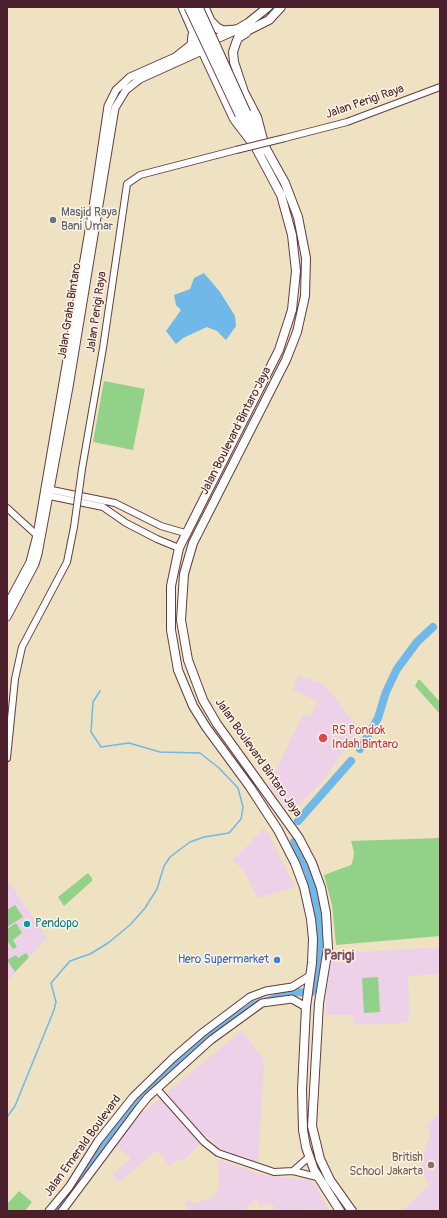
<!DOCTYPE html>
<html>
<head>
<meta charset="utf-8">
<style>
  body { margin:0 }
  #map { position:relative; width:447px; height:1218px; overflow:hidden; background:#efe2c2; font-family:Pangolin,sans-serif }
  canvas { display:block }
  .frame { position:absolute; inset:0; border:8px solid #4a1f2b; pointer-events:none }
</style>
</head>
<body>
<div id="map">
<canvas width="447" height="1218"></canvas>
<div class="frame"></div>
</div>
<script>
const c = document.querySelector('canvas').getContext('2d');
c.lineJoin = 'round';
function paint(path, color) {
  c.fillStyle = color;
  c.fill(path, 'evenodd');
}
function toPath(rows) {
  const path = new Path2D();
  for (const r of rows) {
    path.moveTo(r[0], r[1]);
    for (let i = 2; i < r.length; i += 2) path.lineTo(r[i], r[i + 1]);
  }
  return path;
}
function strokePath(path, color, width, dash) {
  c.strokeStyle = color;
  c.lineWidth = width;
  c.lineCap = dash ? 'butt' : 'round';
  c.setLineDash(dash || []);
  c.stroke(path);
}
function label(font, color, halo, rows, align = 'center') {
  c.font = font + ' Pangolin,sans-serif';
  c.lineWidth = 3;
  c.setLineDash([]);
  c.textBaseline = 'middle';
  c.strokeStyle = halo;
  c.fillStyle = color;
  for (const [text, x, y, turn = 0] of rows) {
    c.save();
    c.translate(x, y);
    c.rotate((+turn || 0) * Math.PI / 180);
    c.textAlign = isNaN(turn) ? turn : align;
    if (halo) c.strokeText(text, 0, 0);
    c.fillText(text, 0, 0);
    c.restore();
  }
}
paint(toPath([
  [298,675,324,684,359,729,322,782,294,810,287,810,269,785,303,714,310,717,318,701,293,690],
  [264,828,270,837,295,887,258,898,245,873,233,860],
  [7,879,47,938,7,981],
  [440,947,440,974,408,976,410,1014,406,1023,354,1025,353,1015,325,1015,329,954],
  [241,1031,262,1056,264,1066,258,1164,219,1148,207,1137,182,1162,179,1158,169,1166,158,1150,119,1182,112,1175,131,1158,115,1145,127,1130,140,1115],
  [440,1112,440,1211,402,1211,429,1185,422,1171,421,1159,430,1135,427,1125],
  [219,1160,267,1176,306,1179,313,1182,329,1209,325,1211,315,1211,313,1207,306,1211,270,1211,275,1208,270,1202,261,1208,257,1199,246,1207,247,1211,190,1211,185,1204,191,1200,195,1204,215,1196,219,1185]
]), '#edd1e9');
paint(toPath([
  [104,381,145,389,133,450,93,442],
  [418,680,420,680,440,702,440,714,415,686],
  [440,838,440,936,336,945,332,905,324,875,351,865,353,860,354,852,351,841],
  [88,873,92,878,92,881,64,906,58,897],
  [15,905,23,917,7,927,7,910],
  [16,923,22,933,13,940,17,947,13,949,7,940,7,929],
  [26,953,29,957,15,972,7,960,16,955,18,958],
  [378,977,380,1012,364,1013,362,978],
  [19,1191,32,1202,25,1211,8,1211,7,1204]
]), '#92d188');
paint(toPath([
  [204,273,220,292,235,316,236,326,226,340,217,331,207,327,183,338,176,344,166,331,181,310,176,305,174,295,190,289,194,278]
]), '#6fb8e7');
strokePath(toPath([
  [7,1117,15,1106,54,1010,56,1002,51,983,70,961,90,954,108,943,130,925,145,908,157,889,164,866,170,857,190,842,204,837,229,833,241,819,243,807,238,788,219,768,200,753,160,752,129,743,101,747,91,732,93,702,100,691]
]), '#6fb8e7', 1.5);
strokePath(toPath([
  [360,749,378,718,386,692,397,669,417,642,433,627],
  [298,821,351,761],
  [57,1210,69,1196,89,1163,149,1089,196,1046,254,1005,295,992,311,993,315,987,318,970,320,921,309,874,294,842]
]), '#6fb8e7', 8);
const tertiary = toPath([
  [285,138,347,122,440,87],
  [82,469,103,348,127,184,140,175,236,150],
  [47,489,115,503,161,526,185,533],
  [45,495,103,507,126,523,157,539,179,548],
  [7,508,40,538],
  [7,758,15,679,22,647,67,562,74,527],
  [157,1089,204,1142,218,1153,274,1172,293,1171,317,1177],
  [293,1171,309,1157]
]);
const secondary = toPath([
  [7,605,30,562,37,535,93,207,108,106,116,90,130,77,200,46],
  [7,617,35,564,38,554,69,387,115,108,126,90,140,79,202,51],
  [49,1211,69,1187,98,1141,133,1097,173,1058,202,1033,250,997,266,991,292,987,310,976],
  [62,1211,139,1108,148,1097,211,1040,262,1003,292,999,306,1007]
]);
const primary = toPath([
  [246,33,238,38,236,43,233,52,234,62,244,92,257,117,265,147,285,183,298,217,306,258,305,296,297,332,286,360,193,543,184,574,181,620,188,660,203,700,217,724,299,838,312,863,321,888,326,913,328,948,319,1003,312,1126,320,1159,330,1180,352,1211],
  [241,34,269,20,281,7],
  [250,140,234,119,200,46,236,30,248,23,268,7],
  [257,150,281,195,292,235,296,271,292,310,279,350,179,548,171,586,171,630,178,670,193,706,206,727,250,787,278,830,295,863,304,887,311,919,313,939,312,963,306,1007,302,1090,303,1130,306,1147,314,1170,340,1211]
]);
const motorway = toPath([
  [183,7,200,46],
  [204,7,210,21,217,28,223,31,236,30],
  [178,56,192,45,193,35],
  [246,113,265,147],
  [240,115,260,154]
]);
strokePath(tertiary, '#633c42', 8);
strokePath(secondary, '#633c42', 9);
strokePath(primary, '#633c42', 10);
strokePath(motorway, '#633c42', 11);
strokePath(tertiary, '#fff', 6);
strokePath(secondary, '#fff', 7);
strokePath(primary, '#fff', 8);
strokePath(motorway, '#fff', 9);
const tertiaryBridge = toPath([
  [236,150,285,138],
  [74,527,82,469]
]);
const motorwayBridge = toPath([
  [189,7,240,115],
  [198,7,246,113]
]);
strokePath(tertiaryBridge, '#633c42', 8, []);
strokePath(motorwayBridge, '#633c42', 11, []);
strokePath(tertiaryBridge, '#fff', 6);
strokePath(motorwayBridge, '#fff', 9);
for (const [x, y, r, color] of [
  [53,220,4,"#6b7280"],
  [323,738,5,"#e0444e"],
  [27,924,4,"#0f9aa8"],
  [277,960,4,"#3f7fe0"],
  [431,1165,4,"#8d6e63"]
]) {
  const dot = new Path2D();
  dot.arc(x, y, r, 0, 2 * Math.PI);
  c.fillStyle = color;
  c.fill(dot);
  strokePath(dot, '#fcf5e5', 1.5);
}
label('12px', '#4a1f2b', '#fcf5e5', [
  ["Jalan Perigi Raya",365,102,-19],
  ["Jalan Graha Bintaro",70,311,-81],
  ["Jalan Perigi Raya",97,312,-82],
  ["Jalan Boulevard Bintaro Jaya",236,431,-63],
  ["Jalan Boulevard Bintaro Jaya",258,758,55],
  ["Jalan Emerald Boulevard",83,1146,-54]
]);
label('12px', '#5b616d', '#fcf5e5', [
  ["Masjid Raya",61,213],
  ["Bani Umar",61,227]
], 'left');
label('12px', '#be3a42', '#fcf5e5', [
  ["RS Pondok",332,731],
  ["Indah Bintaro",332,745]
], 'left');
label('12px', '#0d838f', '#fcf5e5', [
  ["Pendopo",35,924]
], 'left');
label('12px', '#366cbe', '#fcf5e5', [
  ["Hero Supermarket",269,960]
], 'right');
label('12px', '#785e54', '#fcf5e5', [
  ["British",423,1158],
  ["School Jakarta",423,1172]
], 'right');
label('bold 14px', '#7c4d65', '#fcf5e5', [
  ["Parigi",339,956]
]);
</script>
</body>
</html>
